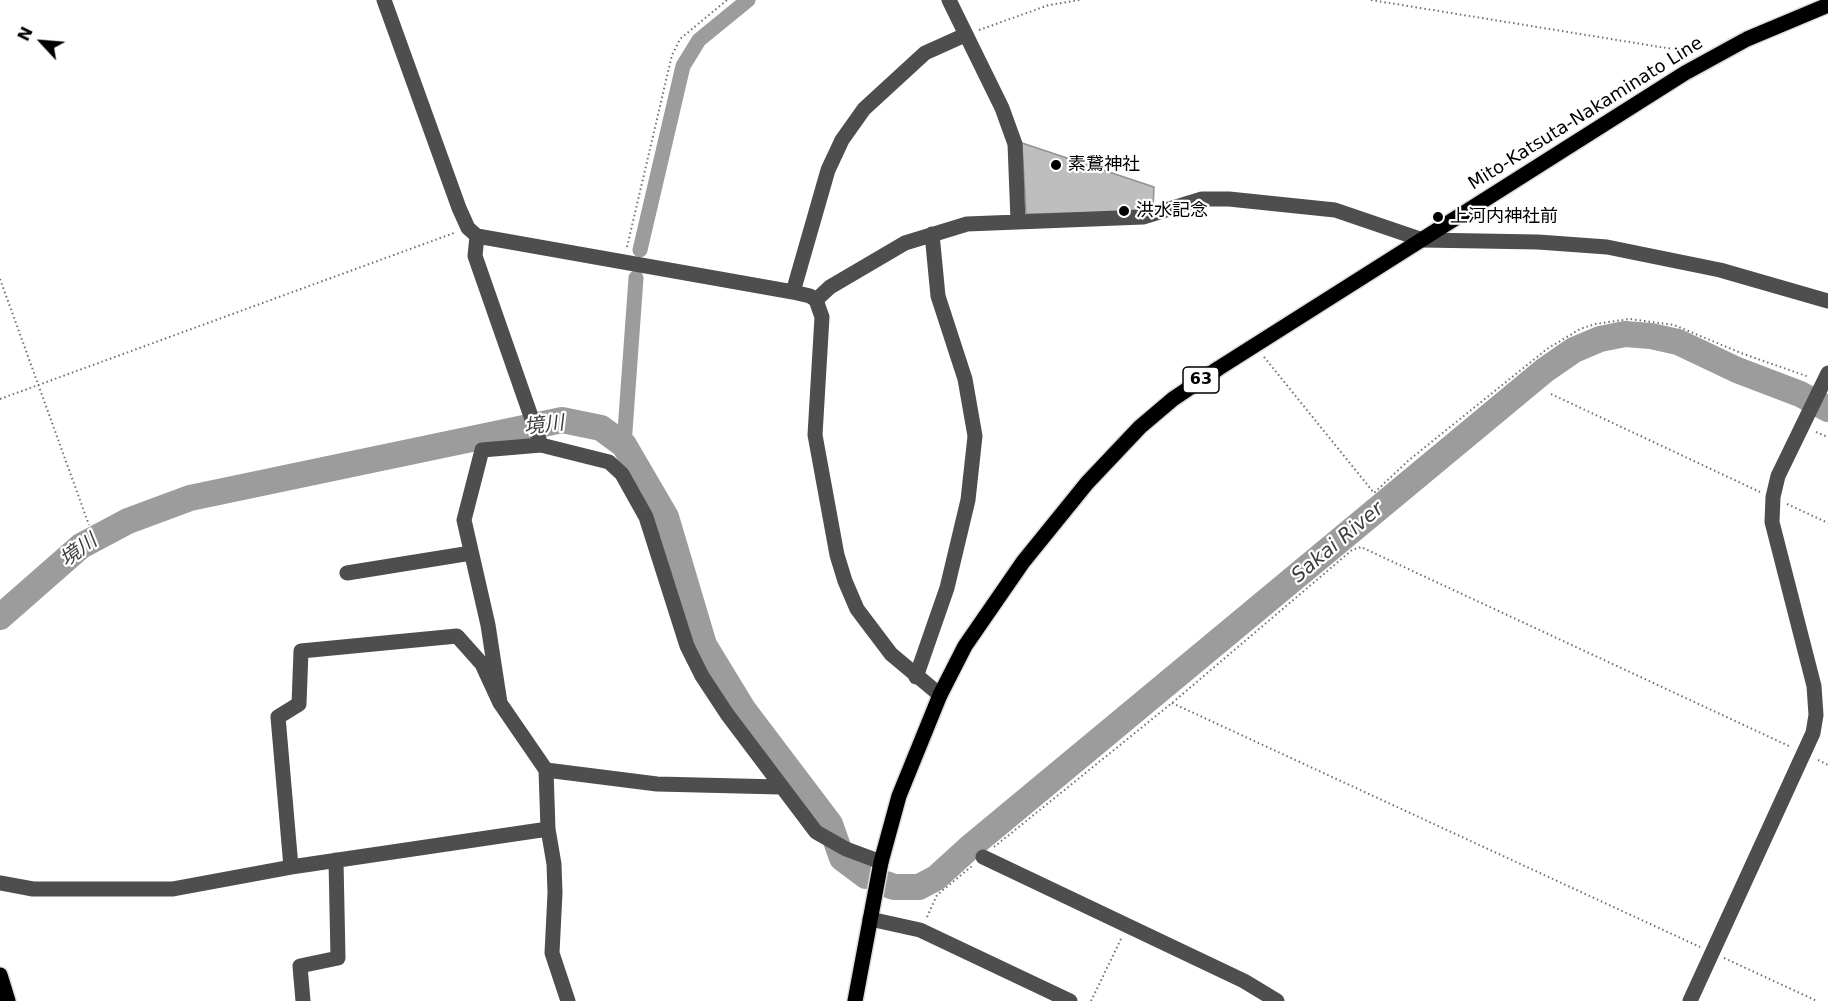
<!DOCTYPE html>
<html>
<head>
<meta charset="utf-8">
<style>
  body { margin:0 }
  #map { position:relative; width:1828px; height:1001px; overflow:hidden; background:#fff; font-family:"DejaVu Sans",sans-serif }
  canvas { display:block }
  .north { position:absolute; left:12px; top:12px; width:60px; height:60px; -webkit-text-stroke:4px #fff; paint-order:stroke; rotate:296deg; font-size:16px; font-weight:700; line-height:24px; text-align:center; color:#000 }
  .north::after { content:''; display:block; margin:auto; width:21px; height:27px; background:#000; clip-path:polygon(50% 0,100% 100%,50% 72%,0 100%) }
</style>
</head>
<body>
<div id="map">
<canvas width="1828" height="1001"></canvas>
<div class="north">N</div>
</div>
<script>
const c = document.querySelector('canvas').getContext('2d');
c.lineJoin = 'round';
function toPath(rows) {
  const path = new Path2D();
  for (const r of rows) {
    path.moveTo(r[0], r[1]);
    for (let i = 2; i < r.length; i += 2) path.lineTo(r[i], r[i + 1]);
  }
  return path;
}
function strokePath(path, color, width, dash) {
  c.strokeStyle = color;
  c.lineWidth = width;
  c.lineCap = dash ? 'butt' : 'round';
  c.setLineDash(dash || []);
  c.stroke(path);
}
function paint(path, color) {
  c.fillStyle = color;
  c.fill(path, 'evenodd');
}
function label(font, color, halo, rows, align = 'center') {
  c.font = font + ' "DejaVu Sans","Noto Sans JP",sans-serif';
  c.lineWidth = 4.5;
  c.setLineDash([]);
  c.textBaseline = 'middle';
  c.strokeStyle = halo;
  c.fillStyle = color;
  for (const [text, x, y, turn = 0] of rows) {
    c.save();
    c.translate(x, y);
    c.rotate((+turn || 0) * Math.PI / 180);
    c.textAlign = isNaN(turn) ? turn : align;
    if (halo) c.strokeText(text, 0, 0);
    c.fillText(text, 0, 0);
    c.restore();
  }
}
strokePath(toPath([
  [640,250,683,66,699,40,748,0],
  [624,445,636,278]
]), '#9c9c9c', 15);
strokePath(toPath([
  [0,617,81,546,128,521,190,498,562,420,601,428,624,445,666,517,704,645,743,709,830,824,842,858,866,876],
  [886,884,894,887,919,887,936,878,969,848,1545,370,1574,350,1600,339,1625,334,1651,336,1678,342,1737,370,1800,394,1828,409]
]), '#9c9c9c', 26);
const building = toPath([
  [1022,143,1154,187,1153,209,1138,212,1026,214,1022,143]
]);
paint(building, '#bebebe');
strokePath(building, '#929292', 1.5);
const major = toPath([
  [0,975,8,1001],
  [855,1001,881,862,899,796,940,695,965,646,1023,562,1087,483,1140,427,1173,399,1219,368,1685,73,1747,39,1828,5]
]);
strokePath(major, '#dbdbdb', 18);
strokePath(toPath([
  [1371,0,1691,52],
  [979,30,1049,5,1080,0],
  [627,247,672,55,680,39,727,0],
  [0,279,89,525],
  [1264,357,1374,493,1409,460,1547,349,1580,329,1595,324,1630,319,1674,325,1741,353,1809,377],
  [1551,394,1760,492],
  [0,399,454,233],
  [1816,432,1828,437],
  [1787,504,1828,523],
  [1172,703,1700,947],
  [1818,760,1828,765],
  [994,847,1172,703,1352,550,1361,547,1791,747],
  [927,917,937,895,972,866],
  [1724,958,1817,1001],
  [1091,1001,1121,939]
]), '#707070', 2, [1.5, 3]);
strokePath(toPath([
  [384,0,459,208,468,228,477,236,793,292,810,296,816,300,822,317,815,435,837,555,845,581,857,609,891,654,940,695],
  [949,0,1002,108,1015,144,1018,220],
  [477,236,475,256,541,445],
  [793,292,828,170,842,140,864,109,925,53,965,35],
  [816,300,830,287,905,243,967,224,1143,217,1202,199,1229,199,1335,210,1423,240,1538,242,1607,247,1720,270,1828,301],
  [347,573,471,553],
  [916,677,947,588,968,500,975,436,965,379,938,296,932,234],
  [500,703,488,625,464,520,482,450,541,445,609,462,622,474,646,517,687,646,702,676,727,714,816,832,846,849,881,862],
  [546,770,657,784,780,787],
  [983,857,1244,981,1277,1001],
  [291,867,278,717,299,704,301,651,457,636,482,664,500,703,546,770,548,829,554,864,555,893,552,953,568,1001],
  [0,883,33,889,172,889,291,867,548,829],
  [870,919,920,930,1070,1001],
  [303,1001,300,966,338,958,336,860],
  [1690,1001,1813,733,1816,715,1814,686,1772,522,1773,497,1778,476,1828,373]
]), '#4e4e4e', 15);
strokePath(major, '#000', 15);
for (const [x, y, r, color] of [
  [1056,165,6,"#000"],
  [1124,211,6,"#000"],
  [1438,217,6,"#000"]
]) {
  const dot = new Path2D();
  dot.arc(x, y, r, 0, 2 * Math.PI);
  c.fillStyle = color;
  c.fill(dot);
  strokePath(dot, '#fff', 2);
}
for (const [x, y, w] of [
  [1201,380,36]
]) {
  const box = new Path2D();
  box.roundRect(x - w / 2, y - 13, w, 26, 4.5);
  c.fillStyle = '#fff';
  c.fill(box);
  strokePath(box, '#000', 1.5);
}
label('bold 16px', '#000', null, [
  ["63",1201,380]
]);
label('18px', '#000', '#fff', [
  ["Mito-Katsuta-Nakaminato Line",1586,114,-32]
]);
label('18px', '#000', '#fff', [
  ["素鵞神社",1068,165],
  ["洪水記念",1136,211],
  ["上河内神社前",1450,217]
], 'left');
label('italic 20px', '#3d3d3d', '#fff', [
  ["境川",544,426,-7],
  ["Sakai River",1338,543,-40],
  ["境川",79,551,-36]
]);
</script>
</body>
</html>
